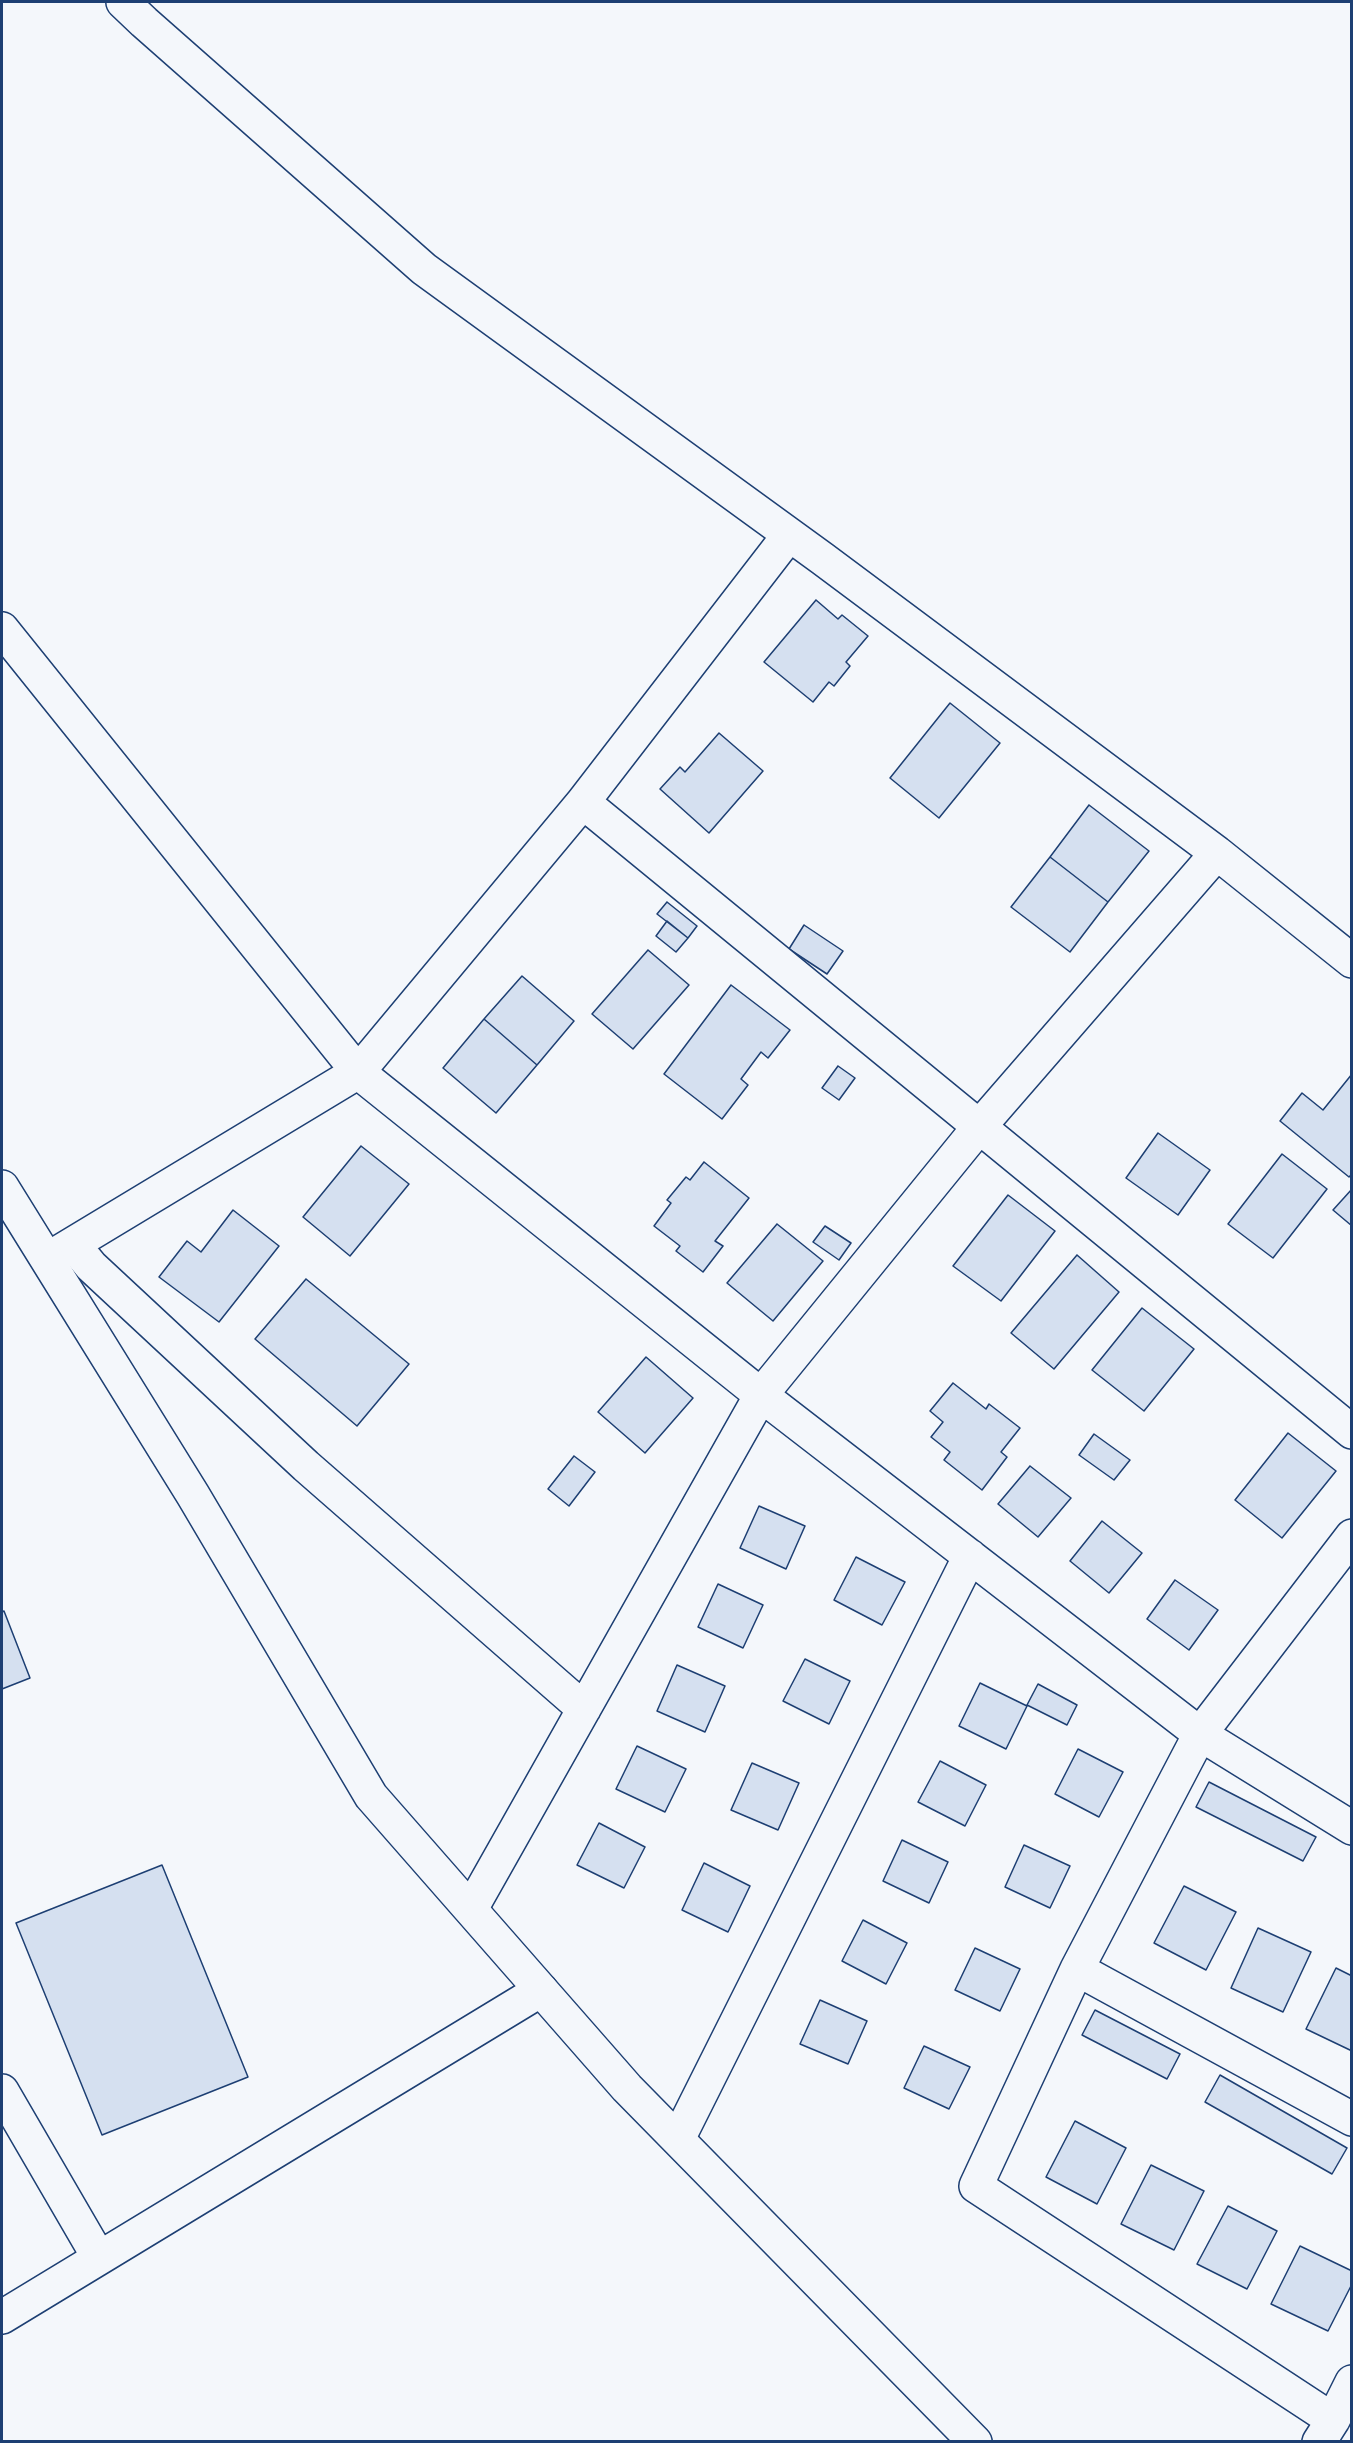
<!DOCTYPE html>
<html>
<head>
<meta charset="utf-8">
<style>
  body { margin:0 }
  #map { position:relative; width:1353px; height:2443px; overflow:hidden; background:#f4f7fb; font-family:"Archivo Narrow",sans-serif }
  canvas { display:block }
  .frame { position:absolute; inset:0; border:3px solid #1d3f73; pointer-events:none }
</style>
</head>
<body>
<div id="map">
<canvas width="1353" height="2443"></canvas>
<div class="frame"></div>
</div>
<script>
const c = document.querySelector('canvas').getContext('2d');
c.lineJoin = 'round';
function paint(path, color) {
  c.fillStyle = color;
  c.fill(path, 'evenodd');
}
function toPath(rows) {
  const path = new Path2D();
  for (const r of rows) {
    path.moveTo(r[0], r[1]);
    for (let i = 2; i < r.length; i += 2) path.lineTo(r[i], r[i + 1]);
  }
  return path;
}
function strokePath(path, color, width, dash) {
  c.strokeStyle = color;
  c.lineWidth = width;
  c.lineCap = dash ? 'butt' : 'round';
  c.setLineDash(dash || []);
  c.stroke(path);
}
const building = toPath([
  [816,600,838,619,842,615,868,636,846,662,850,666,834,686,829,682,813,702,764,662,816,600],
  [950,703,1000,743,939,818,890,778,950,703],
  [719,733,763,771,709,833,660,789,680,767,685,772,719,733],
  [1089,805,1149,851,1108,902,1050,857,1089,805],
  [1050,857,1108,902,1070,952,1011,907,1050,857],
  [667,902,697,926,688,938,657,914,667,902],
  [667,921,688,938,676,952,656,936,667,921],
  [804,925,843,951,827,974,789,949,804,925],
  [648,950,689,985,633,1049,592,1014,648,950],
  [522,976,574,1021,537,1065,484,1019,522,976],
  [731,985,790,1030,768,1058,761,1052,741,1079,748,1085,722,1119,664,1074,731,985],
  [484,1019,537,1065,496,1113,443,1068,484,1019],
  [838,1066,855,1078,839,1100,822,1088,838,1066],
  [1352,1074,1352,1174,1349,1177,1280,1121,1302,1093,1323,1110,1352,1074],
  [1158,1133,1210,1170,1178,1215,1126,1178,1158,1133],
  [361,1146,409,1184,350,1256,303,1217,361,1146],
  [1282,1154,1327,1189,1273,1258,1228,1224,1282,1154],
  [704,1162,749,1198,715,1241,723,1246,703,1272,676,1251,680,1246,654,1226,671,1203,667,1200,686,1177,690,1180,704,1162],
  [1352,1189,1352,1226,1333,1210,1352,1189],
  [1008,1195,1055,1231,1001,1301,953,1266,1008,1195],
  [233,1210,279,1246,219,1322,159,1277,187,1241,201,1252,233,1210],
  [777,1224,823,1261,773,1321,727,1283,777,1224],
  [825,1226,851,1243,839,1260,813,1242,825,1226],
  [1077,1255,1119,1292,1054,1369,1011,1333,1077,1255],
  [306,1279,409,1364,357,1426,255,1339,306,1279],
  [1142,1308,1194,1349,1144,1411,1092,1370,1142,1308],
  [646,1357,693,1398,645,1453,598,1412,646,1357],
  [953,1383,986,1409,989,1404,1020,1428,1001,1452,1007,1457,982,1490,944,1460,950,1452,931,1437,943,1422,930,1411,953,1383],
  [1288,1433,1336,1471,1282,1538,1235,1500,1288,1433],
  [1094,1434,1130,1460,1114,1480,1079,1455,1094,1434],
  [574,1456,595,1472,569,1506,548,1489,574,1456],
  [1030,1466,1071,1498,1038,1537,998,1504,1030,1466],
  [759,1506,805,1526,786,1569,740,1548,759,1506],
  [1102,1521,1142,1553,1109,1593,1070,1561,1102,1521],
  [856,1557,905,1582,882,1625,834,1600,856,1557],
  [1175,1580,1218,1610,1189,1650,1147,1619,1175,1580],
  [718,1584,763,1605,743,1648,698,1627,718,1584],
  [4,1611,30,1678,2,1689,2,1612,4,1611],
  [805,1659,850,1681,829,1724,783,1701,805,1659],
  [677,1665,725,1686,705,1732,657,1711,677,1665],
  [980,1683,1027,1706,1006,1749,959,1726,980,1683],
  [1038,1684,1077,1705,1067,1725,1027,1705,1038,1684],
  [637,1746,686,1769,665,1812,616,1789,637,1746],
  [1078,1749,1123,1772,1099,1817,1055,1794,1078,1749],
  [940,1761,986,1785,965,1826,918,1802,940,1761],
  [752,1763,799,1783,778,1830,731,1810,752,1763],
  [1209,1782,1316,1837,1303,1861,1196,1807,1209,1782],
  [599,1823,645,1847,624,1888,577,1865,599,1823],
  [902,1840,948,1862,929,1903,883,1881,902,1840],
  [1024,1845,1070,1866,1050,1908,1005,1887,1024,1845],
  [704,1863,750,1886,728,1932,682,1910,704,1863],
  [162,1865,248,2077,102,2135,16,1923,162,1865],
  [1184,1886,1236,1912,1206,1970,1154,1943,1184,1886],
  [863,1920,907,1943,886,1984,842,1961,863,1920],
  [1258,1928,1311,1952,1283,2012,1231,1988,1258,1928],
  [975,1948,1020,1969,1000,2011,955,1990,975,1948],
  [1336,1968,1352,1976,1352,2051,1306,2029,1336,1968],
  [820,2000,867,2021,848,2064,800,2044,820,2000],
  [1095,2010,1180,2054,1167,2079,1082,2035,1095,2010],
  [924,2046,970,2067,949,2109,904,2088,924,2046],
  [1220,2075,1347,2148,1332,2174,1205,2102,1220,2075],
  [1075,2121,1126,2148,1097,2204,1046,2177,1075,2121],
  [1151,2165,1204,2191,1174,2250,1121,2224,1151,2165],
  [1228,2206,1277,2231,1247,2289,1197,2264,1228,2206],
  [1300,2246,1352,2271,1352,2284,1328,2331,1271,2304,1300,2246]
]);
paint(building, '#d5e0f0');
strokePath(building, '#1d3f73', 1.5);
const minor = toPath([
  [123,2,144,22,424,269,823,559,1217,853,1352,961],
  [2,629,358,1072,761,1395,1200,1734,1352,1828],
  [583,802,1352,1432],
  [73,1244,91,1266,306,1466,584,1709],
  [48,1259,358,1072,583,802,789,535],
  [471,1909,761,1395,979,1127,1217,853],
  [1077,1969,1352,2119],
  [2,2091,99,2258],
  [678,2139,970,1556],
  [2,2317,541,1990],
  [1333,2420,976,2186,1077,1969,1200,1734,1352,1536],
  [1319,2442,1333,2420,1352,2382]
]);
const major = toPath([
  [2,1187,193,1495,371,1796,627,2088,975,2442]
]);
strokePath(minor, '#1d3f73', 36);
strokePath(major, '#1d3f73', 36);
strokePath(minor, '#f4f7fb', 33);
strokePath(major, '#f4f7fb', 33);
</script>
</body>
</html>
